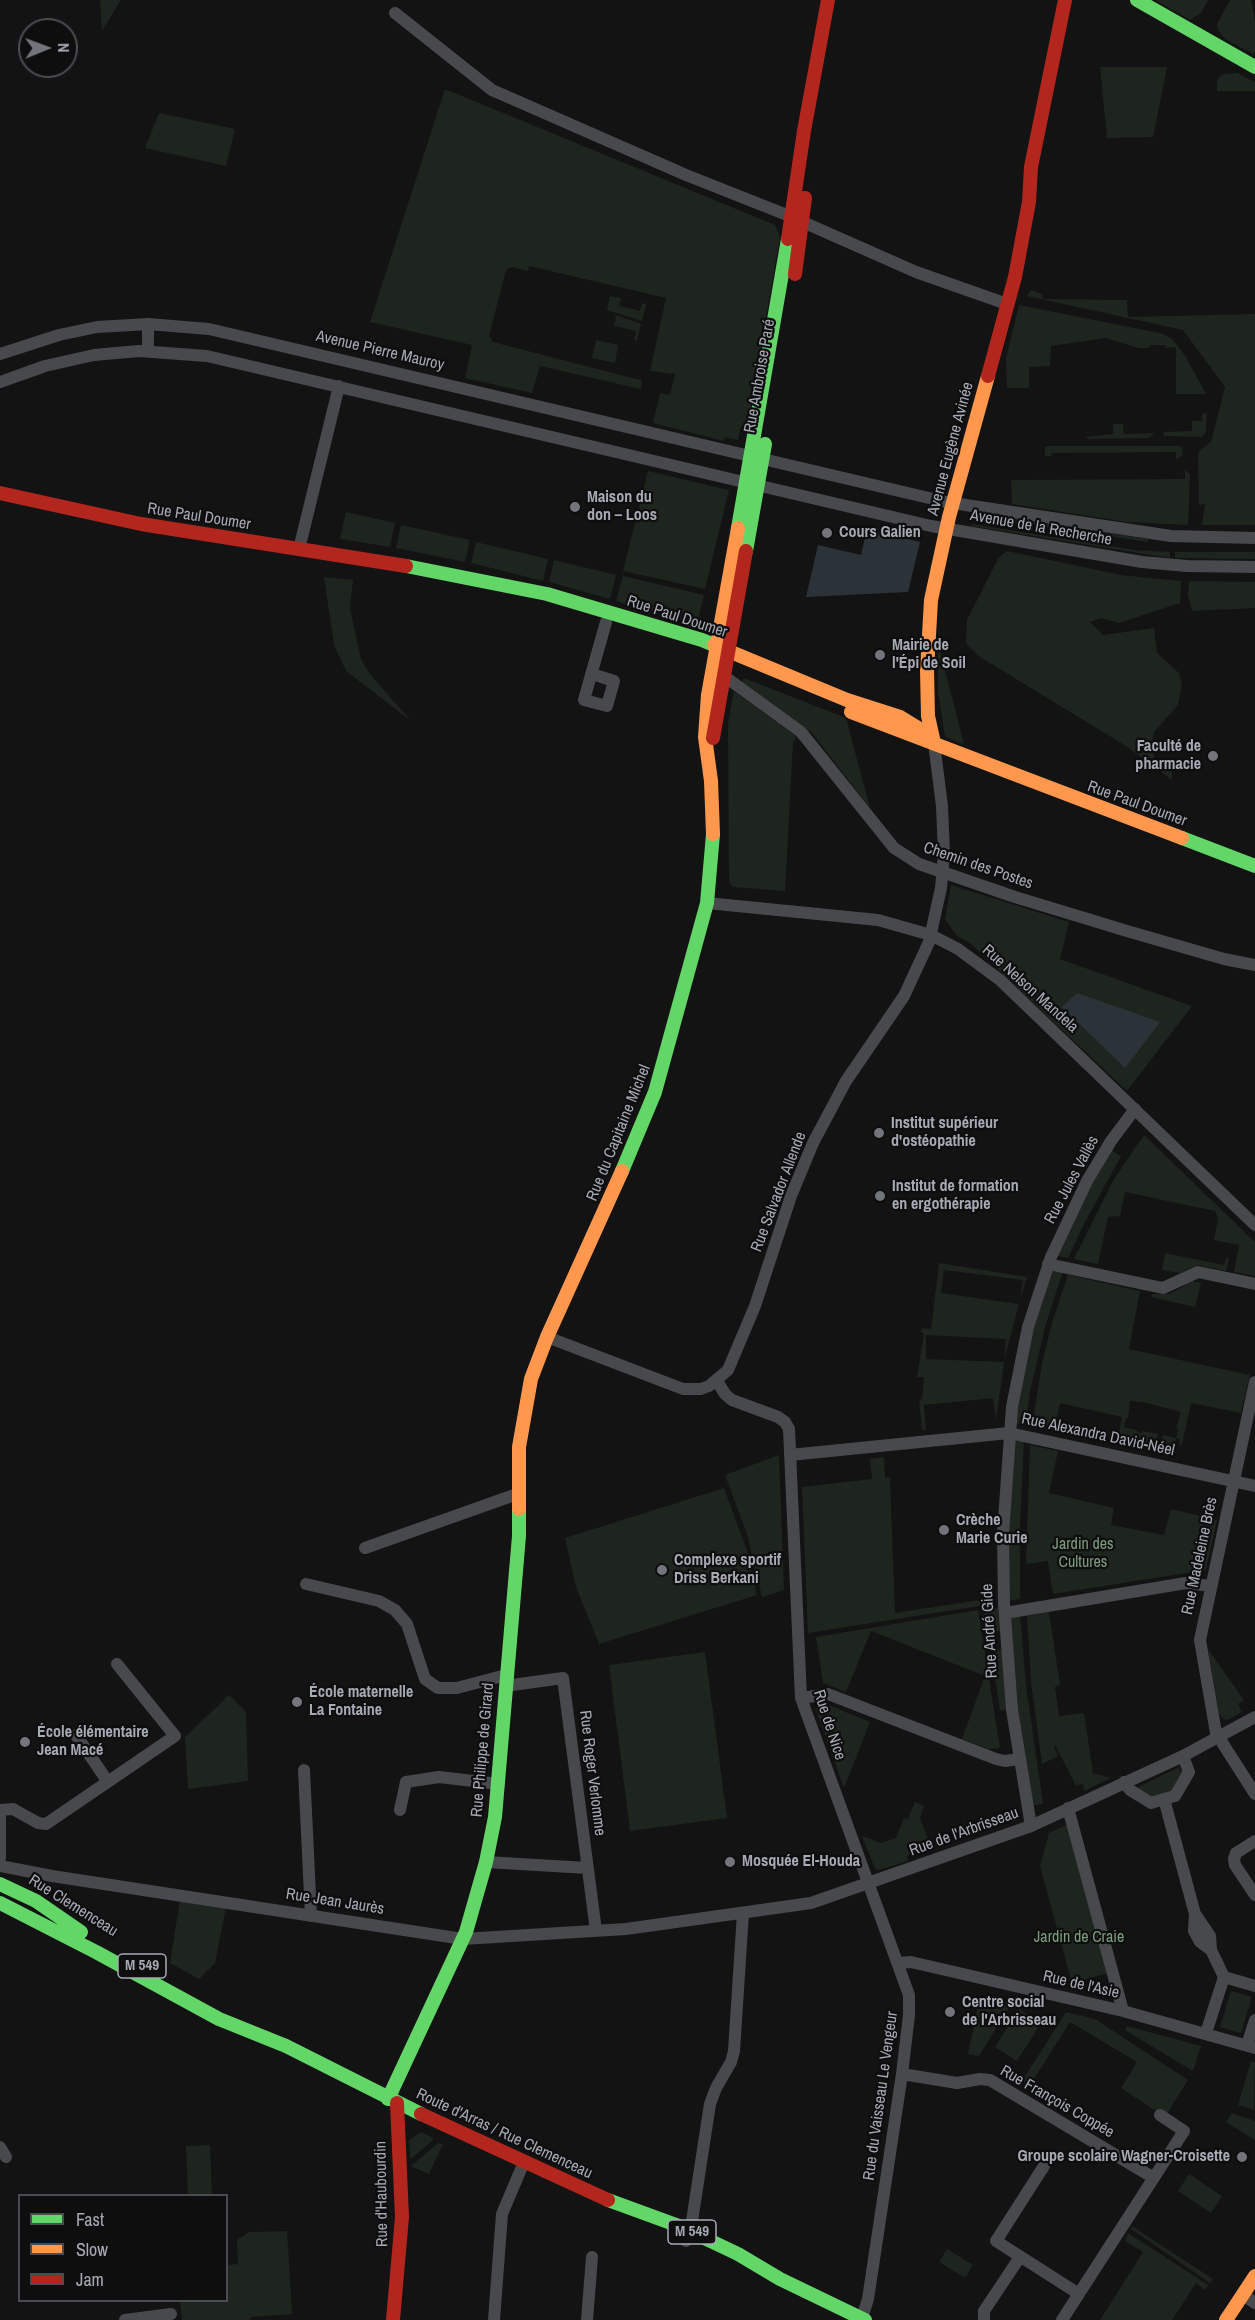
<!DOCTYPE html>
<html>
<head>
<meta charset="utf-8">
<style>
  body { margin:0 }
  #map { position:relative; width:1255px; height:2320px; overflow:hidden; background:#131314; font-family:"Archivo Narrow",sans-serif }
  canvas { display:block }
  .legend { position:absolute; left:18px; top:2194px; width:210px; height:108px; box-sizing:border-box; background:#0e0e0f; border:2px solid #4b4c51; margin:0; padding:8px 10px; list-style:none; font-size:18px; color:#a6aab4 }
  .legend li { display:flex; align-items:center; gap:12px; height:30px }
  .legend b { width:30px; border:2px solid #4b4c51 }
  .north { position:absolute; left:18px; top:18px; width:60px; height:60px; box-sizing:border-box; background:#0e0e0f; border:2px solid #4b4c51; border-radius:50%; rotate:89deg; font-size:16px; font-weight:700; line-height:24px; text-align:center; color:#a6aab4 }
  .north::after { content:''; display:block; margin:auto; width:21px; height:27px; background:#73757c; clip-path:polygon(50% 0,100% 100%,50% 72%,0 100%) }
</style>
</head>
<body>
<div id="map">
<canvas width="1255" height="2320"></canvas>
<ul class="legend">
<li><b style="height:8px;background:#63d668"></b>Fast</li>
<li><b style="height:8px;background:#ff974d"></b>Slow</li>
<li><b style="height:8px;background:#b3261e"></b>Jam</li>
</ul>
<div class="north">N</div>
</div>
<script>
const c = document.querySelector('canvas').getContext('2d');
c.lineJoin = 'round';
function paint(path, color) {
  c.fillStyle = color;
  c.fill(path, 'evenodd');
}
function toPath(rows) {
  const path = new Path2D();
  for (const r of rows) {
    path.moveTo(r[0], r[1]);
    for (let i = 2; i < r.length; i += 2) path.lineTo(r[i], r[i + 1]);
  }
  return path;
}
function strokePath(path, color, width, dash) {
  c.strokeStyle = color;
  c.lineWidth = width;
  c.lineCap = dash ? 'butt' : 'round';
  c.setLineDash(dash || []);
  c.stroke(path);
}
function label(font, color, halo, rows, align = 'center') {
  c.font = font + ' "Archivo Narrow",sans-serif';
  c.lineWidth = 4.5;
  c.setLineDash([]);
  c.textBaseline = 'middle';
  c.strokeStyle = halo;
  c.fillStyle = color;
  for (const [text, x, y, turn = 0] of rows) {
    c.save();
    c.translate(x, y);
    c.rotate((+turn || 0) * Math.PI / 180);
    c.textAlign = isNaN(turn) ? turn : align;
    if (halo) c.strokeText(text, 0, 0);
    c.fillText(text, 0, 0);
    c.restore();
  }
}
paint(toPath([
  [100,0,121,0,102,31],
  [1155,0,1208,0,1201,13,1190,20],
  [1230,0,1251,0,1255,22,1255,55,1225,39,1218,30,1217,24],
  [1100,67,1167,67,1153,137,1107,138],
  [1237,73,1255,82,1255,91,1217,91,1217,83,1219,77,1224,74],
  [445,89,775,225,780,237,747,427,741,426,738,440,725,437,724,441,653,423,660,393,670,395,675,374,650,371,666,298,529,266,528,271,511,267,506,270,489,336,493,342,640,380,642,382,641,389,540,366,532,393,465,378,472,345,370,322],
  [159,113,235,129,226,166,145,148],
  [1031,290,1042,294,1043,299,1127,300,1128,317,1255,314,1255,525,1202,525,1205,504,1199,505,1198,455,1200,450,1211,442,1225,387,1183,330,1027,296],
  [610,296,621,298,619,306,640,311,642,303,646,304,642,321,607,310],
  [1019,305,1164,334,1172,339,1184,354,1206,394,1176,394,1176,347,1166,348,1165,345,1150,345,1149,348,1139,348,1106,338,1051,346,1050,366,1029,367,1029,388,1007,388,1006,358],
  [613,314,641,324,637,341,634,340,636,331,614,326,616,317],
  [596,340,618,345,615,363,592,358],
  [1207,413,1206,432,1202,437,1164,436,1163,432,1192,431,1192,421,1202,421,1202,414],
  [1113,424,1123,424,1124,434,1153,433,1153,435,1148,438,1089,439,1085,437,1113,434],
  [1048,446,1178,446,1182,447,1183,455,1176,459,1176,452,1052,453,1051,456,1045,456,1045,447],
  [1185,470,1190,474,1188,525,1126,522,1012,504,1011,480,1185,479],
  [648,471,729,490,705,589,623,571],
  [346,512,395,523,390,547,340,539],
  [975,513,1148,539,1148,542,975,516],
  [972,524,1134,550,1170,552,1170,558,971,526],
  [401,525,470,540,465,562,396,548],
  [476,542,548,559,543,581,471,563],
  [1007,551,1121,575,1181,581,1180,603,1119,623,1101,618,1090,622,1103,635,1154,628,1157,653,1179,673,1182,685,1178,705,1154,732,1151,745,1155,760,1172,770,1172,780,1126,746,980,657,966,643,967,620,999,557],
  [1175,552,1255,552,1255,559,1175,558],
  [554,560,616,575,610,599,549,582],
  [623,576,704,595,697,624,616,601],
  [324,577,353,580,350,609,361,659,369,673,411,721,346,671,334,645],
  [1189,581,1255,582,1255,608,1192,611,1188,595],
  [938,647,939,647,964,744,945,737,938,691],
  [744,678,846,718,870,808,812,733,741,684],
  [734,691,797,737,793,742,785,891,733,887,729,882,728,724],
  [951,885,1069,922,1060,959,1192,1006,1127,1091,970,943,957,936,945,919],
  [1144,1135,1255,1242,1255,1276,1234,1272,1239,1245,1214,1240,1218,1219,1215,1211,1125,1192,1120,1216,1108,1217,1098,1264,1074,1259,1114,1179],
  [1111,1150,1121,1156,1084,1224,1068,1258,1057,1256,1082,1201],
  [1165,1253,1224,1265,1226,1258,1229,1259,1226,1271,1198,1265,1180,1273,1162,1270],
  [939,1263,1027,1277,1020,1300,1023,1280,944,1270,941,1293,1019,1304,1004,1360,1006,1339,926,1335,926,1359,1004,1362,996,1420,993,1398,924,1405,926,1430,922,1430,919,1400,922,1399,924,1377,917,1377,924,1333,921,1332,922,1328,931,1329],
  [1057,1270,1063,1271,1045,1327,1030,1392,1026,1425,1014,1423,1025,1354,1052,1271],
  [1068,1275,1140,1291,1129,1349,1250,1375,1241,1413,1191,1403,1182,1445,1179,1445,1180,1439,1176,1438,1174,1449,1160,1446,1163,1435,1176,1438,1178,1429,1176,1428,1181,1412,1143,1402,1130,1401,1128,1418,1126,1418,1124,1427,1137,1430,1137,1432,1141,1433,1142,1431,1158,1434,1155,1445,1118,1438,1122,1417,1060,1403,1054,1431,1032,1427,1042,1363,1052,1323],
  [1192,1281,1201,1283,1195,1307,1151,1297,1152,1294,1170,1294],
  [1018,1440,1024,1441,1020,1524,1020,1599,1009,1601,1008,1536,1015,1442],
  [1030,1445,1058,1451,1049,1493,1114,1508,1111,1525,1164,1535,1171,1509,1217,1520,1206,1570,1053,1594,1048,1561,1026,1564],
  [779,1455,784,1590,762,1597,747,1534,725,1475],
  [884,1457,885,1478,890,1477,895,1613,992,1598,992,1604,808,1633,802,1487,872,1479,870,1459],
  [724,1488,748,1553,757,1595,599,1644,576,1587,565,1538],
  [998,1608,1000,1631,987,1633,984,1610],
  [978,1610,1000,1748,988,1749,962,1739,985,1676,871,1631,846,1692,823,1683,816,1637],
  [1049,1612,1060,1685,1055,1687,1059,1716,1084,1713,1093,1773,1111,1778,1084,1791,1083,1783,1076,1786,1055,1745,1054,1746,1058,1756,1042,1764,1031,1682,1027,1616],
  [1020,1614,1026,1685,1043,1804,1032,1806,1013,1684,1010,1618],
  [1002,1649,1008,1709,1000,1711,991,1651],
  [1208,1649,1244,1700,1238,1704,1242,1712,1228,1720,1223,1719,1219,1714],
  [705,1652,727,1818,630,1831,609,1665],
  [229,1695,246,1712,248,1781,188,1789,185,1737],
  [826,1704,870,1722,844,1788,815,1708],
  [1179,1767,1180,1771,1186,1769,1174,1794,1151,1801,1132,1790],
  [915,1802,924,1806,920,1818,931,1847,907,1856,908,1861,879,1870,875,1869,862,1836,881,1843,896,1838,904,1818,908,1819],
  [1068,1824,1108,1973,1072,1983,1040,1866,1049,1833],
  [180,1900,226,1907,215,1963,199,1979,170,1963],
  [1231,1991,1252,1997,1241,2033,1220,2027],
  [980,1996,1012,2003,979,2056,968,2054],
  [1019,2009,1041,2023,1017,2061,995,2047],
  [1066,2012,1095,2019,1188,2080,1165,2117,1121,2088,1137,2062,1070,2022,1030,2085,1022,2081],
  [1127,2026,1201,2046,1193,2071,1125,2030],
  [1251,2061,1255,2063,1254,2110,1238,2105],
  [1232,2113,1255,2121,1255,2140,1226,2122],
  [421,2132,433,2138,433,2140,412,2158,410,2157,409,2140],
  [438,2143,443,2144,429,2174,411,2166],
  [210,2145,212,2195,188,2195,186,2146],
  [1189,2174,1222,2196,1211,2213,1178,2191],
  [1132,2226,1213,2279,1210,2283,1131,2229],
  [287,2231,292,2314,251,2317,249,2320,182,2320,180,2301,226,2300,227,2265,238,2264,237,2240,249,2232],
  [1128,2233,1208,2285,1205,2290,1196,2283,1172,2320,1100,2320,1143,2252,1125,2241],
  [947,2249,973,2265,965,2278,939,2262]
]), '#1e241e');
paint(toPath([
  [867,529,920,542,908,592,806,597,818,545,861,555],
  [1077,993,1160,1022,1125,1068,1062,1007]
]), '#2b3338');
strokePath(toPath([
  [395,13,492,90,686,175,787,215,916,272,1007,304],
  [148,324,148,351],
  [0,354,59,335,97,327,148,324,209,329,946,502,1171,536,1255,538],
  [0,382,45,366,94,355,139,351,207,356,931,526,1142,562,1187,566,1255,567],
  [299,549,339,386],
  [592,674,614,681,607,706,584,700,606,622],
  [724,676,801,732,894,848,919,864,1015,897,1127,931,1224,959,1255,965],
  [707,903,878,920,931,935,958,949,1000,980,1255,1225],
  [1048,1264,1163,1288,1198,1272,1255,1284],
  [547,1337,683,1389,701,1389,709,1386,728,1370,755,1306,791,1196,813,1143,846,1081,904,996,929,942,941,888,944,854,942,806,934,743],
  [717,1381,725,1394,732,1400,778,1417,785,1422,789,1429,801,1698,909,1995,909,2015,902,2074,868,2299,862,2318],
  [1255,1382,1200,1640,1216,1733,1255,1794],
  [790,1455,1009,1433,1255,1486],
  [365,1548,520,1493],
  [306,1584,379,1601,395,1610,407,1624,425,1679,438,1688,457,1688,506,1675],
  [1005,1613,1186,1583,1211,1586],
  [505,1686,563,1678,596,1931],
  [801,1698,828,1694,996,1759,1005,1761,1019,1759],
  [76,1735,108,1782],
  [1183,1756,1189,1772,1175,1796,1164,1799,1195,1914,1210,1936,1211,1950,1224,1977,1206,2033],
  [304,1770,311,1916],
  [1124,1782,1130,1790,1151,1803,1164,1799],
  [1068,1808,1123,2011],
  [0,1810,13,1809,38,1823,46,1824,175,1736,117,1664],
  [400,1810,406,1782,439,1777,499,1784],
  [0,1817,0,1858],
  [1031,1826,1012,1710,1004,1604,1003,1534,1012,1407,1028,1327,1051,1257,1087,1181,1111,1141,1135,1109],
  [1255,1841,1236,1853,1234,1859,1235,1865,1255,1895],
  [486,1862,587,1868],
  [0,1866,52,1876,463,1939,626,1929,811,1903,1031,1826,1183,1756,1255,1717],
  [1195,1914,1194,1931,1200,1942,1211,1950],
  [898,1963,911,1962,1123,2011,1255,2048],
  [1224,1977,1255,1986],
  [1247,2045,1255,2020],
  [902,2074,957,2083,980,2079,990,2080,1154,2178],
  [0,2147,6,2157],
  [1044,2166,996,2241,1079,2294],
  [686,2241,692,2221,710,2104,716,2088,731,2062,734,2051,743,1913],
  [1243,2295,1255,2303],
  [125,2320,171,2314],
  [494,2320,502,2214,524,2162],
  [587,2320,592,2257],
  [984,2320,984,2311,1020,2257],
  [1062,2320,1184,2131,1160,2115]
]), '#48494c', 12);
strokePath(toPath([
  [1137,0,1255,67],
  [738,528,788,239],
  [746,551,765,444],
  [406,566,547,594,702,640,714,645],
  [1182,838,1255,866],
  [622,1171,655,1092,707,903,713,834],
  [0,1884,36,1901,81,1932],
  [0,1903,96,1952,219,2019,286,2046,421,2114],
  [388,2099,466,1932,486,1862,495,1817,519,1536,519,1509],
  [608,2200,679,2226,738,2254,780,2279,865,2320]
]), '#63d668', 14);
strokePath(toPath([
  [714,645,847,700,900,717,918,728,934,743],
  [851,712,1182,838],
  [934,743,928,716,927,670,931,600,949,517,988,376],
  [713,834,711,781,705,737,708,695,738,528],
  [519,1509,519,1447,531,1379,547,1337,622,1171],
  [1226,2320,1255,2276]
]), '#ff974d', 14);
strokePath(toPath([
  [788,239,804,131,828,0],
  [795,274,805,198],
  [988,376,1015,277,1029,202,1031,167,1065,0],
  [0,493,141,524,406,566],
  [713,738,746,551],
  [421,2114,608,2200],
  [393,2320,402,2217,397,2103]
]), '#b3261e', 14);
for (const [x, y, r, color] of [
  [575,507,6,"#73757c"],
  [827,533,6,"#73757c"],
  [880,655,6,"#73757c"],
  [1213,756,6,"#73757c"],
  [879,1133,6,"#73757c"],
  [880,1196,6,"#73757c"],
  [944,1530,6,"#73757c"],
  [662,1570,6,"#73757c"],
  [297,1702,6,"#73757c"],
  [25,1742,6,"#73757c"],
  [730,1862,6,"#73757c"],
  [950,2012,6,"#73757c"],
  [1242,2157,6,"#73757c"]
]) {
  const dot = new Path2D();
  dot.arc(x, y, r, 0, 2 * Math.PI);
  c.fillStyle = color;
  c.fill(dot);
  strokePath(dot, '#0e0e0f', 2);
}
for (const [x, y, w] of [
  [142,1966,48],
  [692,2232,48]
]) {
  const box = new Path2D();
  box.roundRect(x - w / 2, y - 12, w, 24, 4.5);
  c.fillStyle = '#0e0e0f';
  c.fill(box);
  strokePath(box, '#a6aab4', 1.5);
}
label('bold 15px', '#a6aab4', null, [
  ["M 549",142,1966],
  ["M 549",692,2232]
]);
label('16px', '#a6aab4', '#0e0e0f', [
  ["Avenue Pierre Mauroy",380,351,13],
  ["Rue Ambroise Paré",760,376,-80],
  ["Avenue Eugène Avinée",951,449,-75],
  ["Rue Paul Doumer",199,517,9],
  ["Avenue de la Recherche",1041,528,10],
  ["Rue Paul Doumer",677,617,18],
  ["Rue Paul Doumer",1137,804,20],
  ["Chemin des Postes",978,866,19],
  ["Rue Nelson Mandela",1030,989,42],
  ["Rue du Capitaine Michel",619,1133,-68],
  ["Rue Jules Vallès",1072,1180,-62],
  ["Rue Salvador Allende",779,1192,-69],
  ["Rue Alexandra David-Néel",1098,1435,12],
  ["Rue Madeleine Brès",1200,1556,-78],
  ["Rue André Gide",990,1631,-93],
  ["Rue de Nice",829,1725,72],
  ["Rue Philippe de Girard",483,1750,-85],
  ["Rue Roger Verlomme",592,1773,83],
  ["Rue de l'Arbrisseau",964,1832,-20],
  ["Rue Jean Jaurès",335,1902,9],
  ["Rue Clemenceau",73,1906,32],
  ["Rue de l'Asie",1081,1985,13],
  ["Rue du Vaisseau Le Vengeur",881,2096,-82],
  ["Rue François Coppée",1057,2102,30],
  ["Route d'Arras / Rue Clemenceau",504,2134,25],
  ["Rue d'Haubourdin",382,2194,-91]
]);
label('bold 16px', '#a6aab4', '#0e0e0f', [
  ["Maison du",587,498],
  ["don – Loos",587,516],
  ["Cours Galien",839,533],
  ["Mairie de",892,646],
  ["l'Épi de Soil",892,664],
  ["Faculté de",1201,747,"right"],
  ["pharmacie",1201,765,"right"],
  ["Institut supérieur",891,1124],
  ["d'ostéopathie",891,1142],
  ["Institut de formation",892,1187],
  ["en ergothérapie",892,1205],
  ["Crèche",956,1521],
  ["Marie Curie",956,1539],
  ["Complexe sportif",674,1561],
  ["Driss Berkani",674,1579],
  ["École maternelle",309,1693],
  ["La Fontaine",309,1711],
  ["École élémentaire",37,1733],
  ["Jean Macé",37,1751],
  ["Mosquée El-Houda",742,1862],
  ["Centre social",962,2003],
  ["de l'Arbrisseau",962,2021],
  ["Groupe scolaire Wagner-Croisette",1230,2157,"right"]
], 'left');
label('16px', '#7e9d7f', '#0e0e0f', [
  ["Jardin des",1083,1545],
  ["Cultures",1083,1563],
  ["Jardin de Craie",1079,1938]
]);
</script>
</body>
</html>
